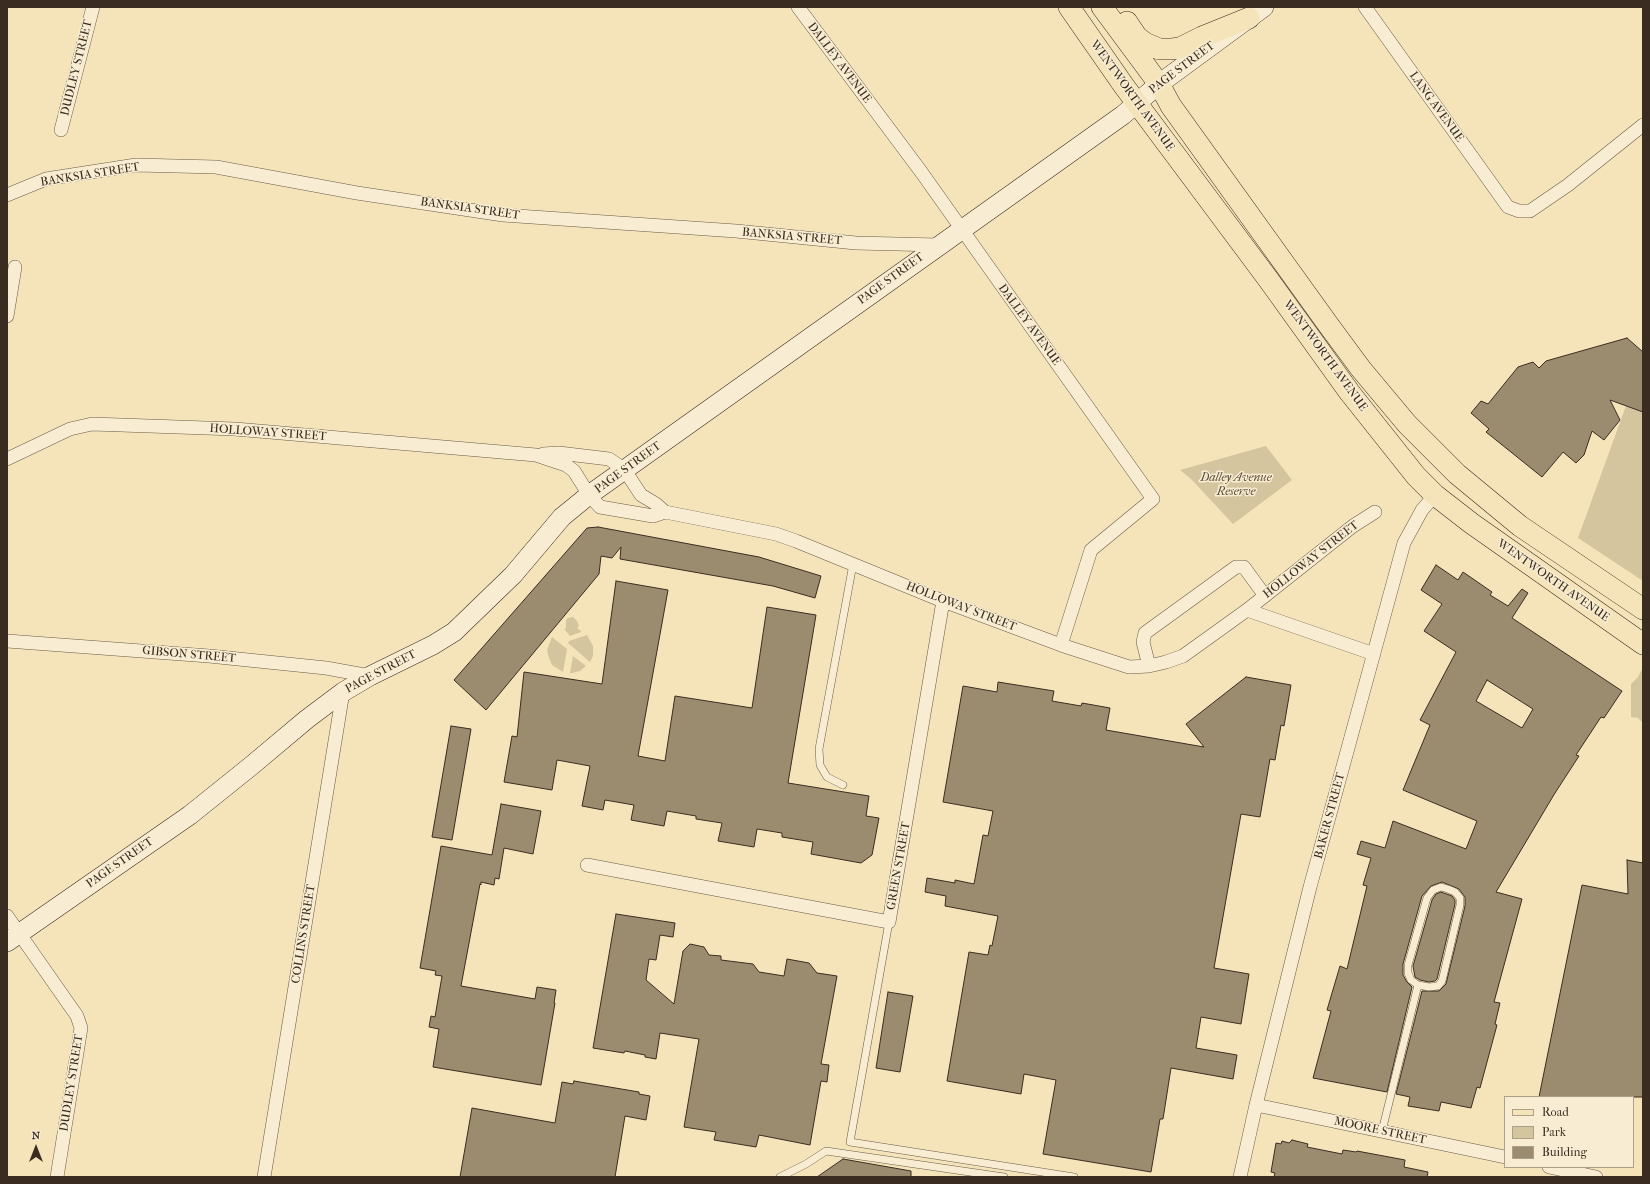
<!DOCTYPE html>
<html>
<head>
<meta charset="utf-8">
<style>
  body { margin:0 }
  #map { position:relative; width:1650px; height:1184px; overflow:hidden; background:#f5e4b9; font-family:"IM FELL French Canon",serif }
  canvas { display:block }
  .frame { position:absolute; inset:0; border:8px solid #3a2c21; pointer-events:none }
  .legend { position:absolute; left:1504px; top:1096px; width:130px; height:72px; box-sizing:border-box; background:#f8edd2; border:1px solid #aca08b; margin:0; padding:5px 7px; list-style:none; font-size:12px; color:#3a2c21 }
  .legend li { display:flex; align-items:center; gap:8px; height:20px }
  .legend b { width:20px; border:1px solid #aca08b }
  .north { position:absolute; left:16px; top:1128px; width:40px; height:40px; -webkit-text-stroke:3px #f8edd2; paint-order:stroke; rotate:0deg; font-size:11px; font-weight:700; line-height:16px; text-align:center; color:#3a2c21 }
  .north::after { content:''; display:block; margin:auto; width:14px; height:18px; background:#3a2c21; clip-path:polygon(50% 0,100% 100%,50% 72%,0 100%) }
</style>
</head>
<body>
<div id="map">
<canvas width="1650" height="1184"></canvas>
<div class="frame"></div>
<ul class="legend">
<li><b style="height:5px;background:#f5e4b9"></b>Road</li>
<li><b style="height:11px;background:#d5c59f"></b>Park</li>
<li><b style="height:11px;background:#9b8c70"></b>Building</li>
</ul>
<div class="north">N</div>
</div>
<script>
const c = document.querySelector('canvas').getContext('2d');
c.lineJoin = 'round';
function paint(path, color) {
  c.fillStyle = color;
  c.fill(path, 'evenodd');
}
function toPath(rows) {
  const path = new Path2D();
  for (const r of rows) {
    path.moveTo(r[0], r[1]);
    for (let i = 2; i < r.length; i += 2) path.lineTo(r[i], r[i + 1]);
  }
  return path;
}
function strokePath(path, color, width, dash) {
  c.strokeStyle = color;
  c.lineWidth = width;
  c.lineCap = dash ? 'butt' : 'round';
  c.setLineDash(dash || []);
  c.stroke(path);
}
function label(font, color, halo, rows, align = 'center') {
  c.font = font + ' "IM FELL French Canon",serif';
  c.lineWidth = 3;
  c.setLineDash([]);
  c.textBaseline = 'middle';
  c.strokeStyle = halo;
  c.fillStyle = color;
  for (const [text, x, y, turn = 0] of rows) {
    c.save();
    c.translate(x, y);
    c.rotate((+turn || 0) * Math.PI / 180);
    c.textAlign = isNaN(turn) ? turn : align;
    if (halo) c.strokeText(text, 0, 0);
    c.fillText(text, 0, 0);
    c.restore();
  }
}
paint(toPath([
  [1643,359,1643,581,1578,538],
  [1266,446,1292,480,1233,524,1192,480,1180,470],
  [573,617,577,621,579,626,577,628,581,631,581,632,570,636,564,629,566,628,566,620,568,618],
  [587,635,593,646,593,656,590,662,568,643,569,641],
  [552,637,567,649,563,672,552,665,549,658,547,650],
  [573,656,586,666,580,671,572,673,570,673],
  [1643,667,1643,723,1638,718,1631,717,1631,684,1638,677]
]), '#d5c59f');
const building = toPath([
  [1627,338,1643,352,1643,412,1610,400,1620,420,1604,440,1592,431,1584,455,1576,463,1563,452,1542,477,1486,432,1489,429,1471,413,1481,401,1488,404,1518,367,1533,362,1539,368,1546,361,1627,338],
  [598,527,759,557,821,576,815,598,773,586,620,559,621,547,612,558,601,556,599,574,486,710,454,680,587,528,598,527],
  [1436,565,1458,580,1463,572,1492,592,1490,595,1508,606,1522,589,1528,593,1512,618,1622,691,1604,718,1601,717,1576,755,1579,756,1555,793,1496,892,1522,899,1494,1002,1500,1003,1495,1024,1497,1025,1480,1088,1477,1087,1471,1108,1441,1102,1439,1111,1408,1106,1410,1097,1396,1094,1422,991,1439,991,1446,984,1465,906,1465,897,1459,889,1442,882,1431,886,1422,896,1403,964,1403,975,1407,982,1412,987,1387,1092,1313,1078,1331,1011,1327,1010,1340,966,1347,969,1367,886,1363,885,1371,858,1357,854,1361,841,1385,848,1393,821,1466,849,1477,821,1403,790,1430,725,1420,720,1456,652,1424,631,1442,604,1421,590,1436,565],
  [1487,680,1533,709,1522,728,1476,701,1487,680],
  [616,581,668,590,638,756,665,761,675,696,752,708,767,607,816,615,788,783,869,796,866,816,879,818,872,855,861,863,811,854,813,842,782,837,782,833,757,829,754,847,718,841,722,823,696,819,696,816,667,811,664,826,631,820,634,805,605,800,603,810,582,806,590,766,557,760,552,790,504,782,512,736,517,737,524,672,602,684,616,581],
  [1246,677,1291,685,1284,726,1281,725,1275,760,1270,759,1260,817,1241,814,1214,968,1249,974,1241,1024,1201,1017,1196,1048,1237,1055,1233,1079,1171,1068,1163,1119,1160,1119,1151,1172,1043,1154,1056,1080,1024,1074,1021,1094,947,1081,969,952,988,955,990,945,992,946,998,916,945,906,946,896,925,892,927,878,955,883,955,880,974,884,983,835,988,836,993,811,943,802,963,686,997,692,998,682,1054,691,1052,701,1081,706,1082,703,1110,708,1106,730,1204,747,1186,724,1246,677],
  [451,726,471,729,452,840,432,837,451,726],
  [501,804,541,811,533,854,504,848,499,879,495,878,494,885,481,882,481,885,480,884,461,986,535,999,537,987,556,990,554,1003,555,1003,541,1085,433,1067,439,1029,429,1027,431,1016,435,1017,442,976,435,975,436,971,420,968,441,846,492,855,501,804],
  [1627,860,1643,863,1643,1097,1539,1097,1582,885,1628,894,1627,860],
  [1441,892,1452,896,1455,900,1455,904,1437,979,1435,981,1429,982,1420,980,1415,977,1413,966,1432,900,1436,894,1441,892],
  [616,914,675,923,673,937,660,935,656,960,649,959,646,980,674,1004,683,951,690,944,704,947,709,955,721,956,721,960,753,964,759,972,784,976,787,959,809,963,817,973,837,976,821,1064,829,1065,827,1082,821,1081,810,1145,759,1135,756,1147,714,1140,716,1132,684,1127,699,1039,660,1033,656,1059,645,1057,645,1055,625,1051,624,1053,593,1048,616,914],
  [888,992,913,996,900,1072,876,1068,888,992],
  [574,1081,639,1092,639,1094,650,1096,646,1120,625,1116,615,1177,460,1177,472,1108,555,1123,562,1082,573,1084,574,1081],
  [1292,1140,1308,1144,1307,1147,1342,1154,1343,1150,1356,1152,1357,1151,1405,1160,1404,1167,1428,1172,1427,1177,1274,1177,1275,1173,1271,1172,1276,1143,1281,1144,1282,1141,1289,1143,1292,1140],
  [843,1159,911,1171,911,1177,817,1177,843,1159]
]);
paint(building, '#9b8c70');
strokePath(building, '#3a2c21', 1);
const lane = toPath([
  [843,785,827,777,820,765,819,749,853,564],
  [889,922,850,1142,1074,1177],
  [1382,1131,1418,985,1411,980,1408,973,1408,965,1427,898,1433,890,1441,887,1448,889,1455,892,1460,898,1460,905,1442,981,1438,986,1429,987,1418,985],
  [780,1177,806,1164,826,1151,1004,1177]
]);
const street = toPath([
  [798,7,922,173,1153,499,1091,550,1061,645],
  [1365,7,1508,207,1519,211,1530,211,1568,185,1643,125],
  [61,130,93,7],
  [7,195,46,179,136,165,216,167,357,193,503,215,736,231,856,243,938,245],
  [7,316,15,267],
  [543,454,559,453,609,459,624,469,641,495,656,504,665,512],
  [7,459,70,429,92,424,235,429,536,455,566,465,574,471,589,495,600,507,653,516,665,512,776,534,796,541,943,601,1061,645,1129,667,1149,666,1166,662,1183,656,1247,610,1353,526,1375,512],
  [1247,610,1374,654],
  [7,641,209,656,326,668,370,676],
  [1149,666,1143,642,1145,633,1236,567,1244,567,1265,596],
  [587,865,889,922,943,601],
  [7,916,77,1016,81,1028,57,1177],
  [1256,1105,1505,1157],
  [1549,1167,1596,1177],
  [264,1177,343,692],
  [1240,1177,1256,1105,1310,887,1404,543,1422,510,1435,495]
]);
const secondary = toPath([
  [7,942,190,815,251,766,307,719,343,692,370,676,433,645,454,632,513,575,562,517,589,495,1123,115,1159,84,1264,7]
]);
const primary = toPath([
  [1069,7,1124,86,1268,279,1350,393,1416,476,1435,495,1471,523,1643,644],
  [1102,7,1159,84,1171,106,1327,323,1361,369,1407,424,1457,474,1520,526,1643,609],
  [1127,22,1137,37,1145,43,1159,49,1172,49,1180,48,1202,37,1249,18]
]);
strokePath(lane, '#695a47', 8);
strokePath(street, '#695a47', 14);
strokePath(secondary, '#3a2c21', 20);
strokePath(primary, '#3a2c21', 22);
strokePath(lane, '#f8edd2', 7);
strokePath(street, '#f8edd2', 13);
strokePath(secondary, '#f8edd2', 19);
strokePath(primary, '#f5e4b9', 21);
label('12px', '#3a2c21', '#f8edd2', [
  ["DALLEY AVENUE",839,63,53],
  ["DUDLEY STREET",77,68,-76],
  ["PAGE STREET",1182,68,-37],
  ["WENTWORTH AVENUE",1132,96,54],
  ["LANG AVENUE",1436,107,54],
  ["BANKSIA STREET",90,175,-9],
  ["BANKSIA STREET",470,209,8],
  ["BANKSIA STREET",792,237,5],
  ["PAGE STREET",891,279,-36],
  ["DALLEY AVENUE",1029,325,54],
  ["WENTWORTH AVENUE",1325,356,54],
  ["HOLLOWAY STREET",268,433,4],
  ["PAGE STREET",628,468,-36],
  ["HOLLOWAY STREET",1311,560,-38],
  ["WENTWORTH AVENUE",1553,581,35],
  ["HOLLOWAY STREET",961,607,21],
  ["GIBSON STREET",189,655,5],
  ["PAGE STREET",381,672,-28],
  ["BAKER STREET",1330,816,-75],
  ["PAGE STREET",120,863,-35],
  ["GREEN STREET",899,866,-80],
  ["COLLINS STREET",304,934,-81],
  ["DUDLEY STREET",72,1083,-81],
  ["MOORE STREET",1380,1131,12]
]);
label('italic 12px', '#594b3a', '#f8edd2', [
  ["Dalley Avenue",1236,478],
  ["Reserve",1236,492]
]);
</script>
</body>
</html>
